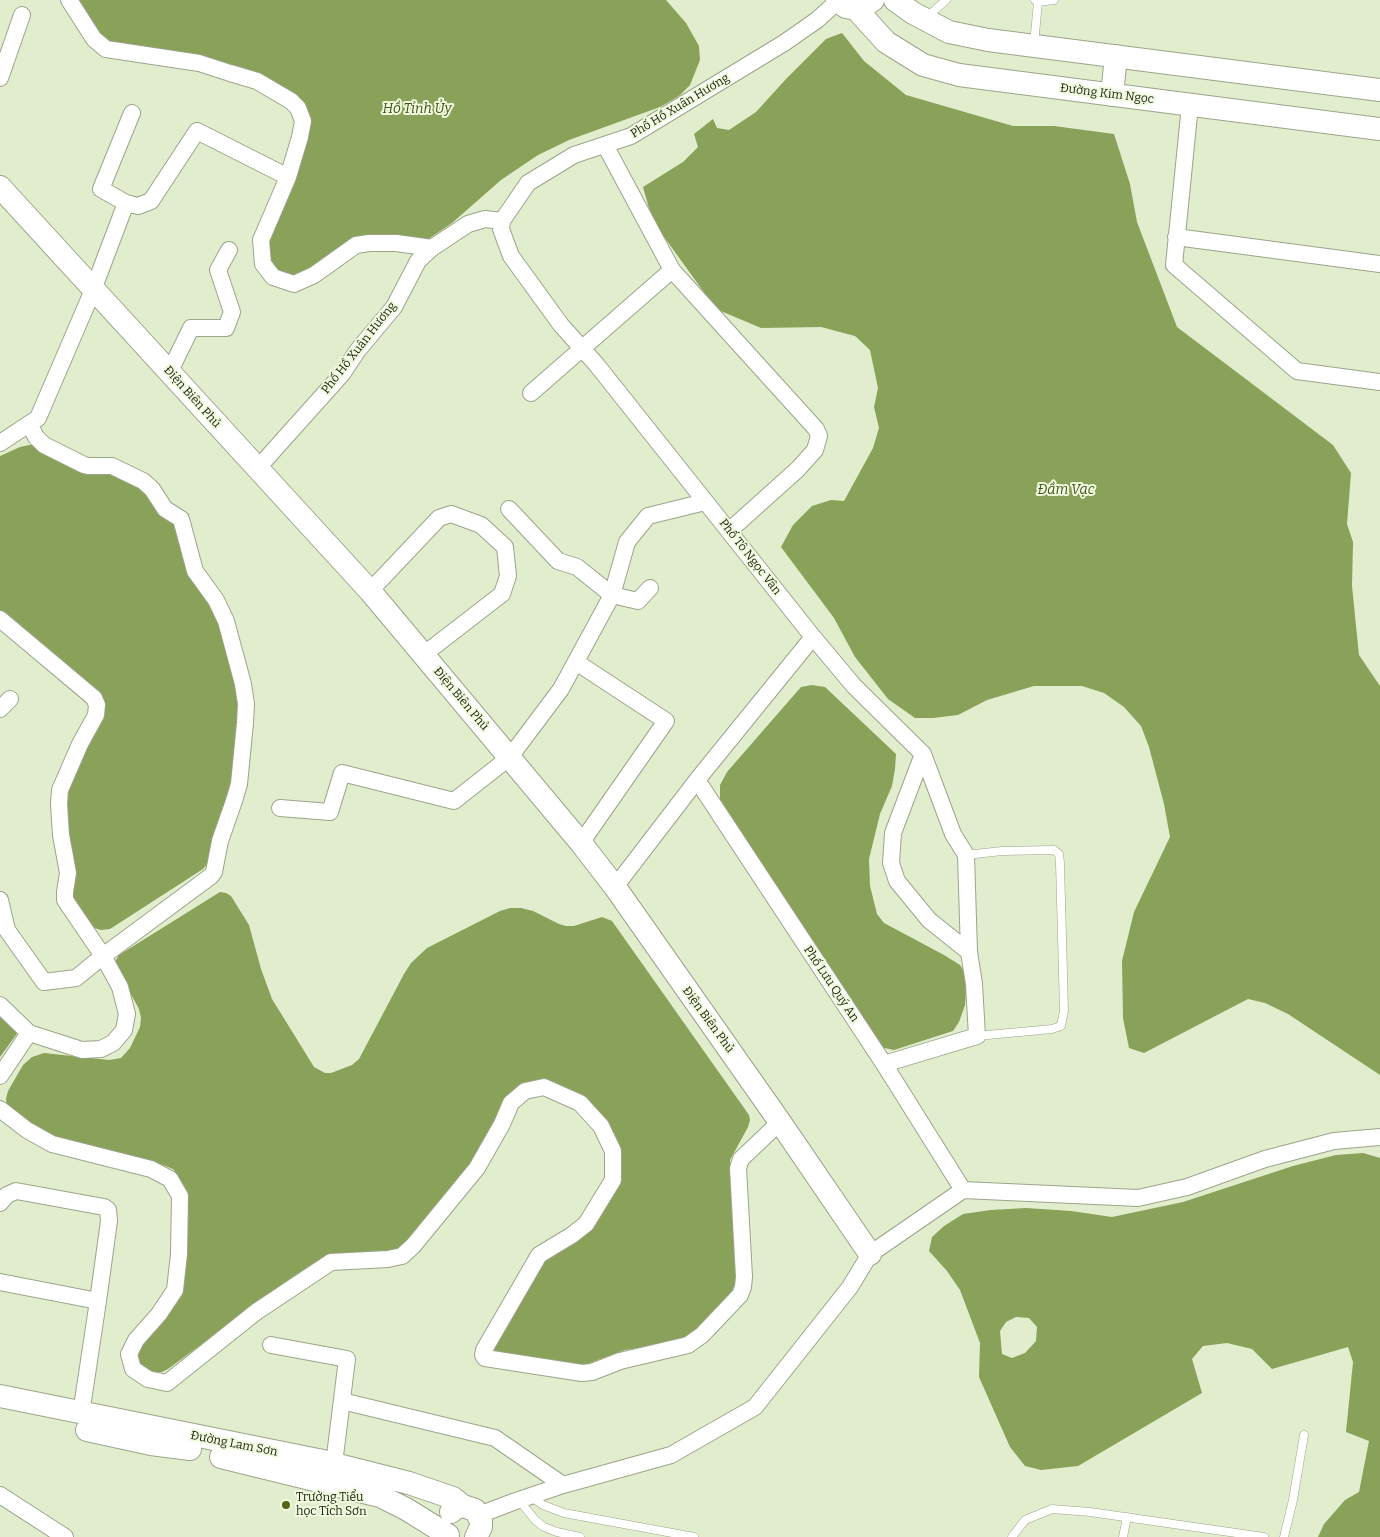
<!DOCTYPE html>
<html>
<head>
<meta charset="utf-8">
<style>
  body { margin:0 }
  canvas { display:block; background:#e2edce }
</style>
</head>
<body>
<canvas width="1380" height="1537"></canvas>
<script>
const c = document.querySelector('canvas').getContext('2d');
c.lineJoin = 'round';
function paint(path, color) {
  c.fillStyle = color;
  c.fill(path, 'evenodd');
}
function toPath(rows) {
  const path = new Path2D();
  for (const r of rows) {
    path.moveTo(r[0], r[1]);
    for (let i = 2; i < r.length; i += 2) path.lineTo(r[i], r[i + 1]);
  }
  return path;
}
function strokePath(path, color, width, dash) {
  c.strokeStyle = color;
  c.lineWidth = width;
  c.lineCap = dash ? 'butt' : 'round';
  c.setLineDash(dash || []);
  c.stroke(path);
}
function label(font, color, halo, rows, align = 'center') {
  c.font = font + ' Bitter,serif';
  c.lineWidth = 4;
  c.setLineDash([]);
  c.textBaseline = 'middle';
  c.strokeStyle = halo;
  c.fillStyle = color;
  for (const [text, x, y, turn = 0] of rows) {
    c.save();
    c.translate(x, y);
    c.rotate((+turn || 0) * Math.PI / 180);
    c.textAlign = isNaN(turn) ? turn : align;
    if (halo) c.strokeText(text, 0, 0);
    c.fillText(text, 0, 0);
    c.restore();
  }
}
paint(toPath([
  [76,0,666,0,686,23,699,46,700,60,690,85,679,96,660,107,569,140,538,155,501,180,452,223,427,240,382,238,291,276,274,270,268,262,266,246,293,178,299,100,104,41],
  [842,33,864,61,906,95,1013,126,1054,126,1114,134,1130,184,1137,222,1177,327,1333,445,1351,473,1347,524,1353,542,1352,586,1359,655,1380,686,1380,1075,1288,1014,1265,1003,1248,999,1144,1053,1129,1048,1123,1018,1122,961,1134,912,1170,837,1164,804,1149,747,1141,726,1124,707,1104,693,1082,686,1034,686,987,700,958,715,933,718,915,718,888,699,855,657,834,618,781,547,793,525,812,506,831,500,844,501,873,448,879,428,874,407,878,388,870,350,855,336,821,327,761,328,716,309,657,227,649,208,643,187,683,162,698,147,694,134,713,119,717,128,729,130,756,112,786,79,826,39],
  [29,445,35,445,108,470,138,482,174,520,221,623,242,720,233,791,209,862,203,869,110,929,101,930,91,927,73,902,63,800,104,709,0,614,0,456,20,447],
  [812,685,825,687,896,754,895,769,892,786,880,814,869,859,870,886,877,914,884,923,944,955,960,965,967,976,965,1005,959,1022,953,1031,894,1050,880,1047,726,813,720,799,720,785,727,772,801,687],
  [220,892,226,893,231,896,249,925,261,969,272,999,314,1067,325,1073,331,1073,352,1065,359,1059,404,974,411,963,427,948,500,911,510,908,521,908,533,911,559,924,566,926,574,926,602,917,612,921,749,1115,750,1120,748,1127,730,1160,737,1277,733,1291,689,1337,669,1344,625,1350,579,1367,495,1353,494,1349,540,1265,615,1184,598,1118,525,1084,476,1156,402,1248,313,1264,294,1276,168,1369,162,1372,155,1372,141,1367,136,1362,139,1343,177,1303,183,1288,183,1186,179,1177,173,1169,163,1165,83,1148,51,1137,7,1106,6,1099,8,1091,23,1065,32,1057,44,1053,109,1060,121,1058,130,1048,140,1027,141,1018,139,1009,116,967,116,960,119,955],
  [0,1012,18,1031,16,1035,0,1057],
  [1363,1153,1380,1158,1380,1537,1318,1537,1324,1524,1345,1500,1359,1492,1369,1441,1346,1432,1353,1362,1348,1347,1272,1369,1252,1349,1227,1343,1203,1346,1192,1359,1202,1393,1078,1466,1041,1470,1025,1466,1010,1447,979,1377,980,1343,960,1290,947,1271,929,1251,932,1237,944,1226,963,1214,991,1210,1026,1208,1071,1211,1112,1217,1183,1202,1293,1166,1336,1155],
  [1016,1317,1029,1318,1037,1327,1036,1341,1025,1353,1012,1358,1002,1354,1000,1331,1006,1322]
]), '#89a158');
const lane = toPath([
  [1038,2,1054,0],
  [927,17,946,0],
  [1034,44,1038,2,1035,0],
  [966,855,1002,851,1054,850,1059,854,1060,863,1064,1011,1061,1026,1052,1029,977,1036],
  [530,1496,543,1505,564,1513,694,1537],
  [519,1500,535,1520,544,1527,557,1532,580,1537],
  [1012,1537,1025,1520,1052,1509,1090,1512,1264,1537],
  [1123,1537,1127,1517],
  [1284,1537,1293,1500,1304,1435]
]);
const street = toPath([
  [69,0,94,39,106,49,199,63,230,73,257,81,291,101,298,108,303,121,300,137,288,177,261,240,263,264,273,277,294,284,314,275,356,245,369,243,396,243,432,248],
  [0,78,22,15],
  [1190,105,1174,265,1297,371,1380,382],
  [605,145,672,270,816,429,819,436,815,450,798,469,729,531],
  [126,203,101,189,132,113],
  [502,221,501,229,511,256,561,325,596,364,813,637,697,780,615,887],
  [1176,237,1380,264],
  [170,371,191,328,226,328,232,312,218,270,229,250],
  [531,393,672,270],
  [0,443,38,418,93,290,126,203,138,206,151,201,197,131,288,177],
  [257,469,342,374,358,350,394,307,418,261,432,248,468,224,485,219,502,221,528,183,574,155,631,136,784,43,817,20,838,1],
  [509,509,558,561,577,567,612,595,638,601,650,588],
  [370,591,439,518,451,514,481,525,505,547,508,576,502,594,423,655],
  [0,619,94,698,97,705,96,715,80,744,60,790,59,804,61,835,68,873,65,892,65,900,103,956,120,987,127,1014,124,1030,113,1043,101,1049,82,1050,29,1033,0,1005],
  [813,637,854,686,923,754,953,834,966,855,969,952],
  [576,662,666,721,581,843],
  [0,709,10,699],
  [697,780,884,1064,963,1190],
  [280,808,330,812,342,773,454,801,510,757,561,689,612,595,627,542,648,516,705,502],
  [0,900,7,930,44,982,76,978,103,956,211,876,214,872,220,841,234,801,239,784,245,723,246,704,243,684,226,621,216,600,195,571,181,519,165,509,152,489,143,481,112,466,88,466,84,465,44,445,36,437,29,424],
  [884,1064,977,1036,974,984,969,952,929,920,897,881,891,863,893,833,923,754],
  [0,1076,29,1033],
  [0,1109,27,1130,52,1144,151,1169,170,1179,180,1196,179,1254,175,1290,159,1314,136,1340,129,1354,133,1369,148,1379,167,1383,256,1312,331,1262,388,1259,402,1256,413,1246,477,1168,502,1124,511,1103,525,1091,544,1087,580,1103,601,1126,613,1151,613,1180,586,1224,572,1235,539,1255,484,1350,483,1355,485,1358,582,1373,592,1372,620,1361,688,1345,702,1335,740,1295,743,1287,744,1277,738,1168,741,1159,780,1122],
  [0,1203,7,1195,16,1191,104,1207,108,1210,109,1221,98,1301],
  [0,1282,98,1301,81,1414],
  [271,1345,347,1359,334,1464],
  [342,1401,495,1438,563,1485],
  [0,1495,65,1537],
  [479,1515,513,1502,563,1485,671,1455,755,1407,850,1287,870,1254,963,1190,1138,1198,1187,1187,1265,1159,1334,1141,1380,1137]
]);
const secondary = toPath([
  [837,0,846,7,856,9,866,5,873,0],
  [895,0,913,13,949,32,988,40,1380,90],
  [856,9,886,42,923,65,959,75,1380,129],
  [1112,95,1116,56],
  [0,187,370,591,581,843,615,887,780,1122,870,1254],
  [0,1396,318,1460,409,1483,453,1498,463,1506],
  [87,1430,151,1444,190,1449],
  [221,1457,380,1496,406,1509,448,1535],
  [451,1512,457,1507,463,1506,475,1510,481,1521,481,1527,476,1537]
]);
strokePath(lane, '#9ba589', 9);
strokePath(street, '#9ba589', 18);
strokePath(secondary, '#9ba589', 24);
strokePath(lane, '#fff', 8);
strokePath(street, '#fff', 16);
strokePath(secondary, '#fff', 22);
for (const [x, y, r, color] of [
  [286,1505,5,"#506715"]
]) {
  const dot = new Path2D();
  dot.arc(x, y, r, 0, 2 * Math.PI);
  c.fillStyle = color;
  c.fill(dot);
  strokePath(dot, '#effbdc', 2);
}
label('12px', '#1a1e13', '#effbdc', [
  ["Đường Kim Ngọc",1107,94,7],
  ["Phố Hồ Xuân Hương",680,106,-31],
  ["Phố Hồ Xuân Hương",359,348,-52],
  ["Điện Biên Phủ",192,397,48],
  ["Phố Tô Ngọc Vân",750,557,52],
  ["Điện Biên Phủ",461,699,50],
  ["Phố Lưu Quý An",831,984,56],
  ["Điện Biên Phủ",708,1020,54],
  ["Đường Lam Sơn",234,1444,11]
]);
label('12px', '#1a1e13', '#effbdc', [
  ["Trường Tiểu",296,1498],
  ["học Tích Sơn",296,1512]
], 'left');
label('italic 14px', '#43531e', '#effbdc', [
  ["Hồ Tỉnh Ủy",417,109],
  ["Đầm Vạc",1066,490]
]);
</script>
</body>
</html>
